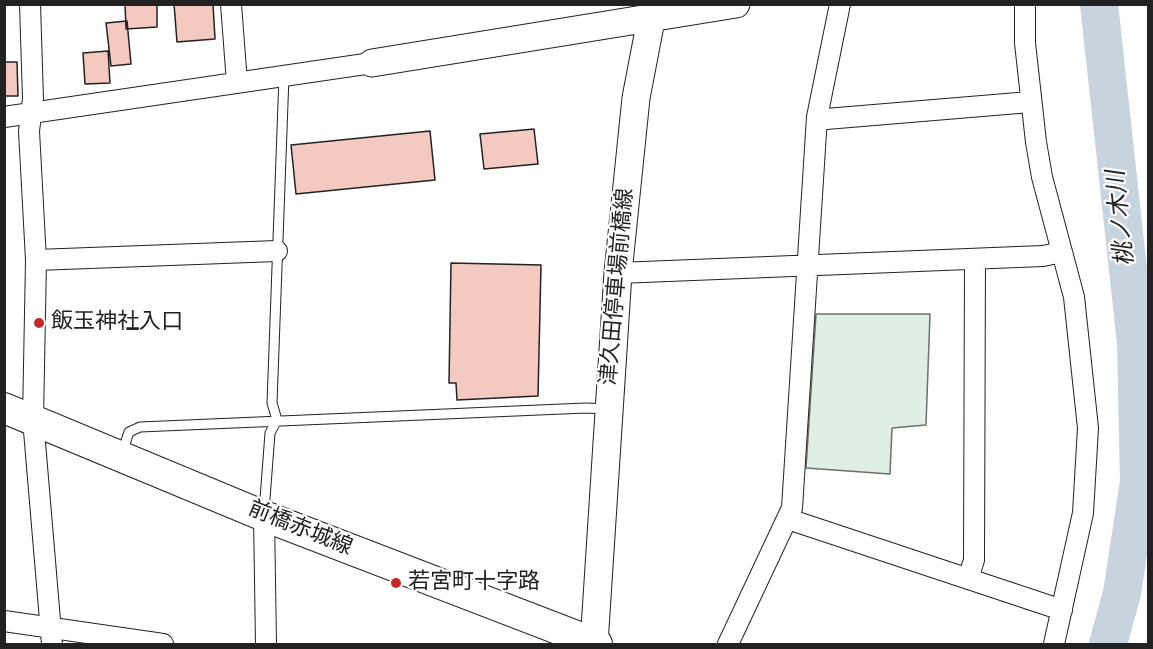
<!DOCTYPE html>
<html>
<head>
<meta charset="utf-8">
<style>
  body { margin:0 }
  #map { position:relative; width:1153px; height:649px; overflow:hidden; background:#fff; font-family:Jost,sans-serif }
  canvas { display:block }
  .frame { position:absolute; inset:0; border:6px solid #222; pointer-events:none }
</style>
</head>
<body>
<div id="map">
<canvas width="1153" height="649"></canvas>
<div class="frame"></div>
</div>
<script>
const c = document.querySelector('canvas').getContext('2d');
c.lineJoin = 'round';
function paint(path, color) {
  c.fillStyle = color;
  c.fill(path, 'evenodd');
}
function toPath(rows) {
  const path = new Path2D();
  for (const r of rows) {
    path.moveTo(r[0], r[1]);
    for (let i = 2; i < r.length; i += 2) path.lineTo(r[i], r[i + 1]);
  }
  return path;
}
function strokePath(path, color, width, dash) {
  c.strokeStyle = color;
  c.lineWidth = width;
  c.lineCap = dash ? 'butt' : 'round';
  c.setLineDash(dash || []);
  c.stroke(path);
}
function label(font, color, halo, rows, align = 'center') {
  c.font = font + ' Jost,"Noto Sans JP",sans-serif';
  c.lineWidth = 4.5;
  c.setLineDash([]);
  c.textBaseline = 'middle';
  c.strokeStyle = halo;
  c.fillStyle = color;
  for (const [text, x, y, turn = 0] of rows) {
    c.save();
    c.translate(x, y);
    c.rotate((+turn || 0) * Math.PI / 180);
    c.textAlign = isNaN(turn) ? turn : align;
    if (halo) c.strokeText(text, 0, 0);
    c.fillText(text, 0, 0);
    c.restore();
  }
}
const green = toPath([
  [816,314,930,314,926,425,892,428,890,474,806,468,816,314]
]);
paint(green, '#e0efe3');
strokePath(green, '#6f6f6f', 1.5);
strokePath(toPath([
  [1099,4,1136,343,1139,482,1122,593,1108,644]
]), '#c7d3dd', 38);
const building = toPath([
  [125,4,157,4,157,27,126,29,125,4],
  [174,4,213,4,215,39,177,42,174,4],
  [127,21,131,64,111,66,106,23,127,21],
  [108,51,110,83,85,84,83,53,108,51],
  [4,62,17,62,18,96,4,96,4,62],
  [534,129,538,164,484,169,480,134,534,129],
  [430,131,435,180,296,194,291,145,430,131],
  [451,263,541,265,538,396,457,400,456,383,449,383,451,263]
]);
paint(building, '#f3c9c0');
strokePath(building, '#222', 1.5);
const lane = toPath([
  [122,453,129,432,140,427,586,408,607,409],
  [264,512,270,433,277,420,272,403,284,76]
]);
const street = toPath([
  [30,4,33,99,29,131,36,260,33,419,52,644],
  [231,4,237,83],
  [1025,4,1025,43,1036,142,1042,177,1074,297,1088,428,1083,513,1054,644],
  [4,117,372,63],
  [817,117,826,119,1030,102],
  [36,260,277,251],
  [618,273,1043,256,1062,252],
  [264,516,266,644],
  [788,519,1062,610],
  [968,579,974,560,975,259],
  [4,621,163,644],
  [728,644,792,508,817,117,840,4]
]);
const secondary = toPath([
  [372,63,736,4],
  [594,644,618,273,636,98,654,4]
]);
const primary = toPath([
  [4,408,264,516,597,644]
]);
strokePath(lane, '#222', 11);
strokePath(street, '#222', 22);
strokePath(secondary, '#222', 29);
strokePath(primary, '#222', 32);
strokePath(lane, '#fff', 9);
strokePath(street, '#fff', 20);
strokePath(secondary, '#fff', 27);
strokePath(primary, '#fff', 30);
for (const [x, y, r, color] of [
  [39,323,6,"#c62828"],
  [396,583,6,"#c62828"]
]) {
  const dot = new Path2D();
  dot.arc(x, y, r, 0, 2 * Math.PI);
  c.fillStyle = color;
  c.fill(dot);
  strokePath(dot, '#fff', 2);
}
label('22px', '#222', '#fff', [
  ["津久田停車場前橋線",618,287,-85],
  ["前橋赤城線",300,529,22]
]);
label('22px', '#222', '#fff', [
  ["飯玉神社入口",51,323],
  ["若宮町十字路",408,583]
], 'left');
label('italic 24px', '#222', '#fff', [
  ["桃ノ木川",1122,218,-96]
]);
</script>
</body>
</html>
